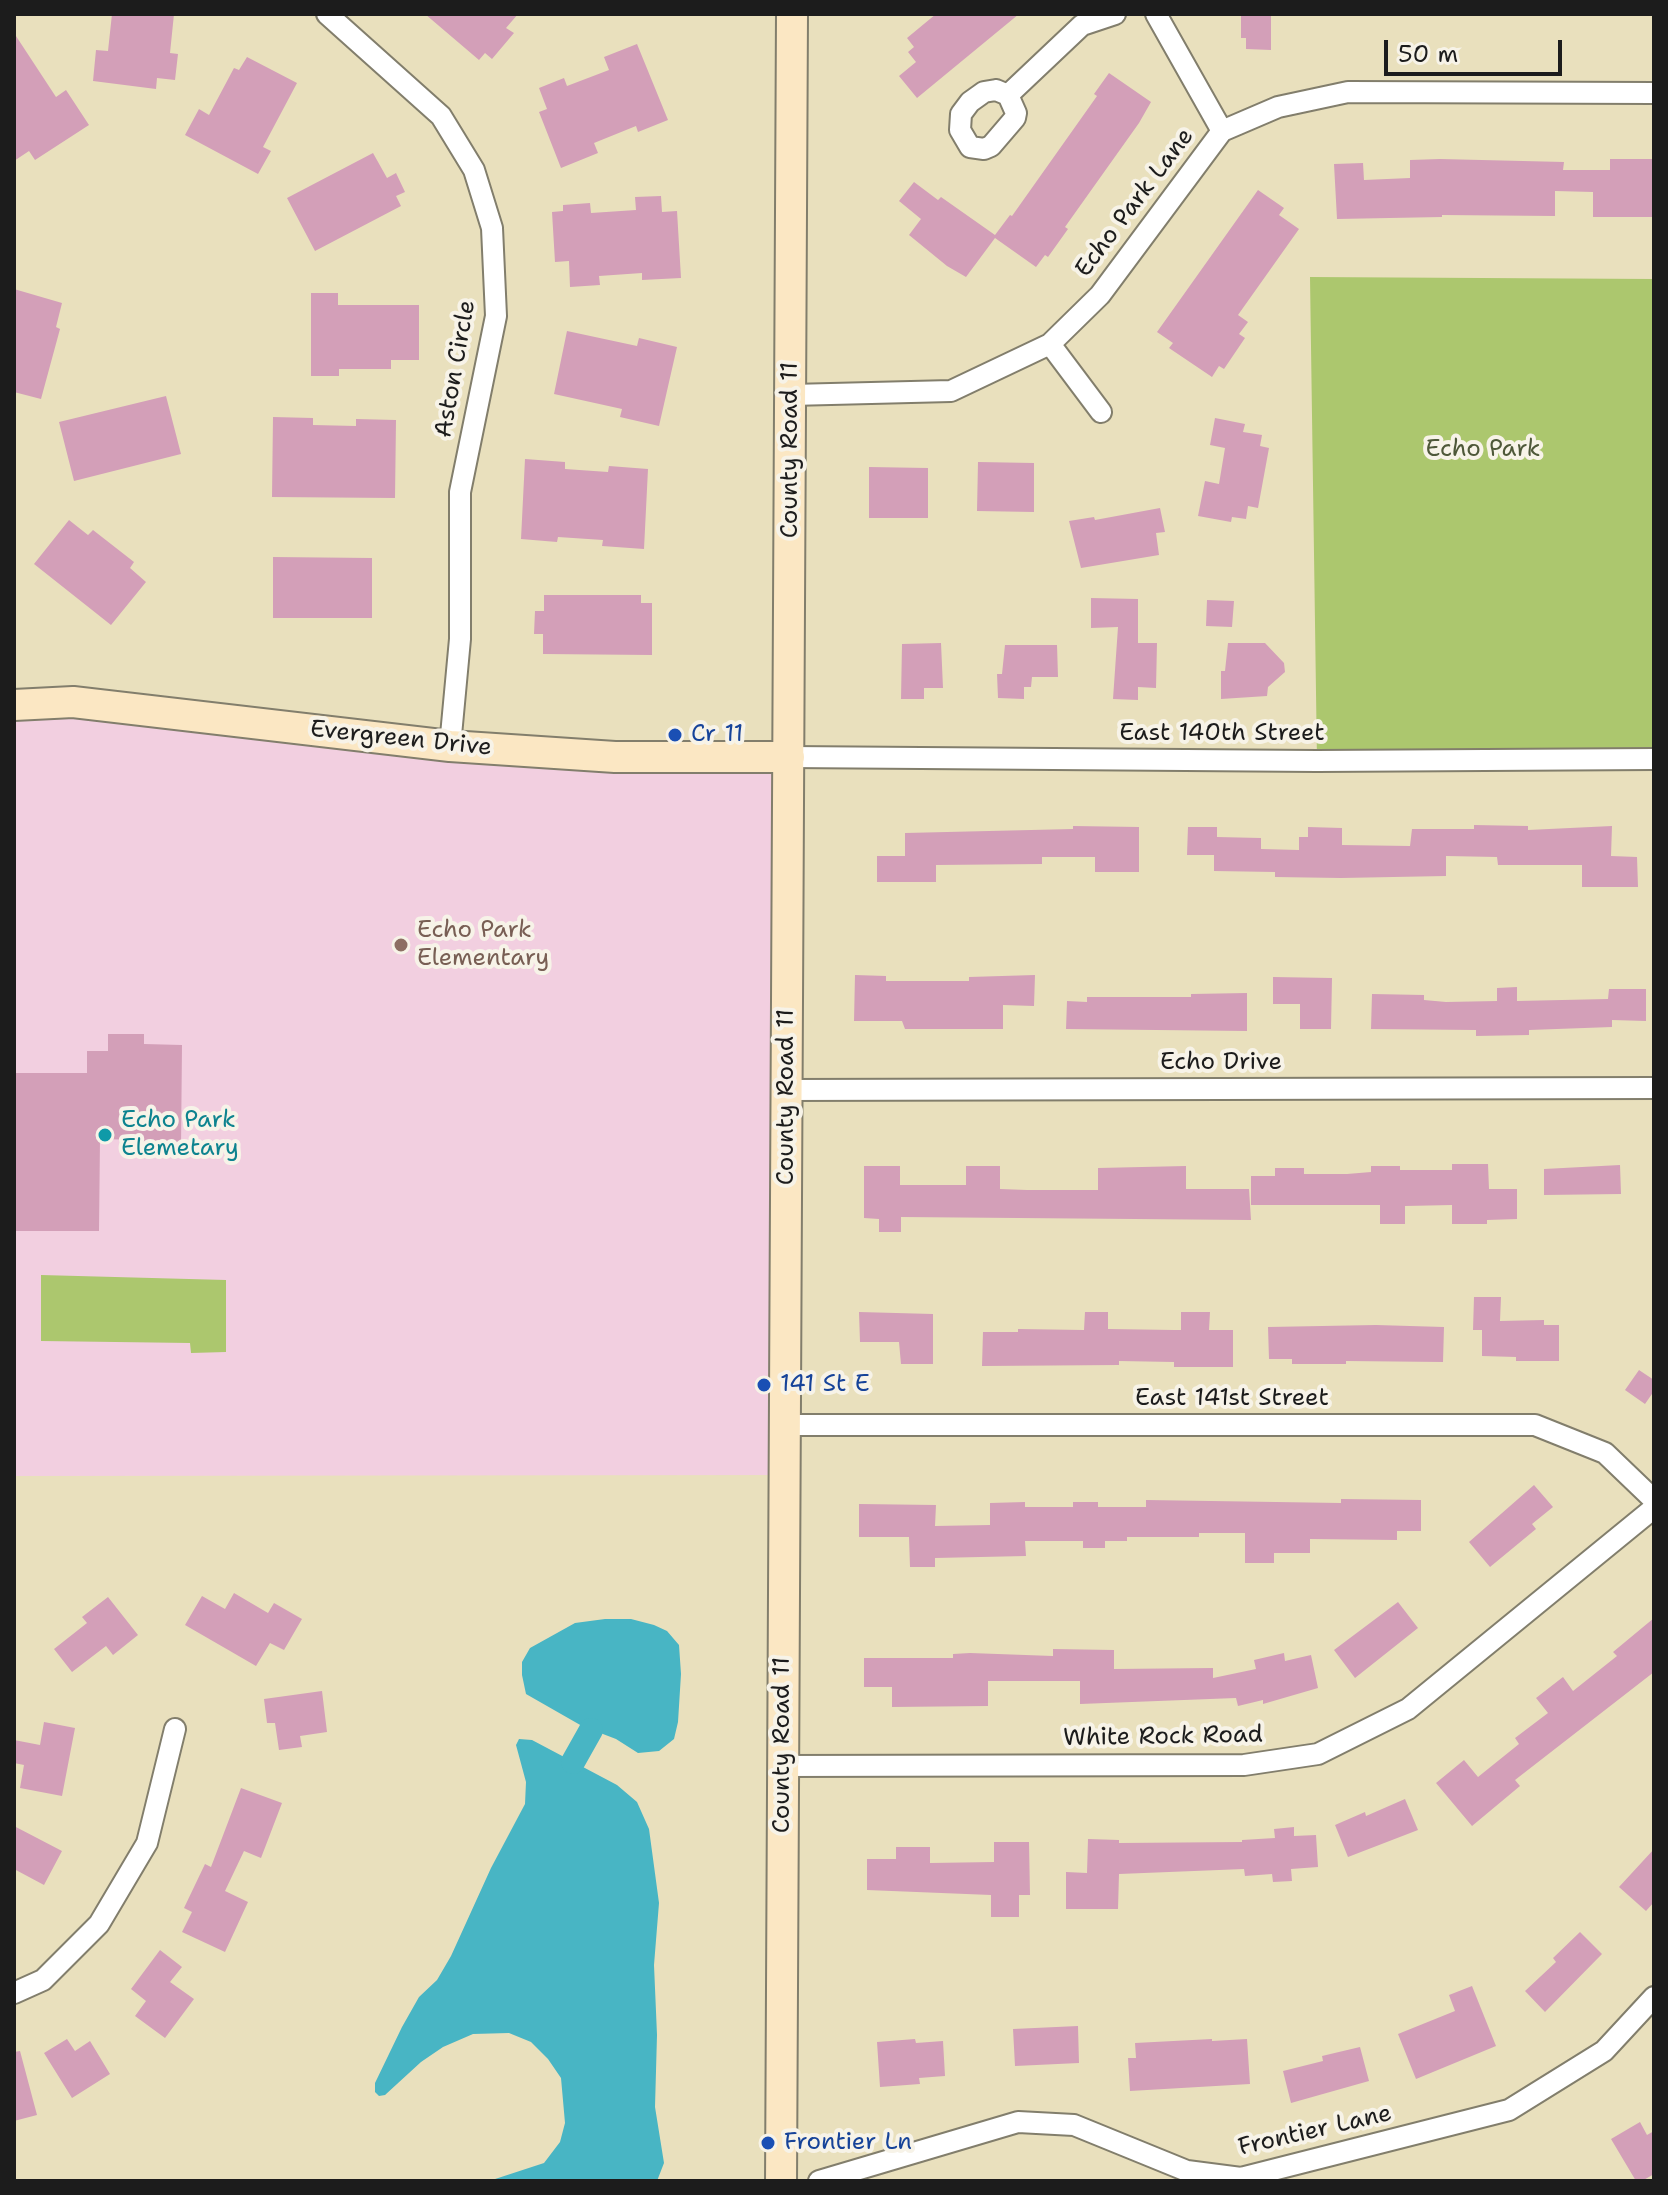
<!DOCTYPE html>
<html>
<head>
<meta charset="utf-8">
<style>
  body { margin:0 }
  #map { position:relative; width:1668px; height:2195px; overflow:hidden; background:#e9e0bd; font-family:"Shantell Sans",sans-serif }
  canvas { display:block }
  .frame { position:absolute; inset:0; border:16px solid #1c1c1c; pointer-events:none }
  .scale { position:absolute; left:1384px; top:40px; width:178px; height:36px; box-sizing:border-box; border:4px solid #1c1c1c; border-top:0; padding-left:10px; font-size:24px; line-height:28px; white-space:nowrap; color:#1c1c1c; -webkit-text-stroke:6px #f7f3e8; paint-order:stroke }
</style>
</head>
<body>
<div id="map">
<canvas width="1668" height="2195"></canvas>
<div class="frame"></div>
<div class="scale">50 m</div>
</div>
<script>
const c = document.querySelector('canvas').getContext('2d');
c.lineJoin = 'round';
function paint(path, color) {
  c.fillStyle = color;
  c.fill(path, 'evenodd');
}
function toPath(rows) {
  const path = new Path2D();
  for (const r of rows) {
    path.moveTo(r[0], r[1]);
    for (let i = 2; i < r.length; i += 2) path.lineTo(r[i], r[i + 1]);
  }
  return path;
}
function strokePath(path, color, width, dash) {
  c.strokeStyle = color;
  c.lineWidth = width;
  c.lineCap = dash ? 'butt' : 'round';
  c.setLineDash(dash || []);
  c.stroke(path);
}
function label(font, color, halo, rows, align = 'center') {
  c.font = font + ' "Shantell Sans",sans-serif';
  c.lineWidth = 8;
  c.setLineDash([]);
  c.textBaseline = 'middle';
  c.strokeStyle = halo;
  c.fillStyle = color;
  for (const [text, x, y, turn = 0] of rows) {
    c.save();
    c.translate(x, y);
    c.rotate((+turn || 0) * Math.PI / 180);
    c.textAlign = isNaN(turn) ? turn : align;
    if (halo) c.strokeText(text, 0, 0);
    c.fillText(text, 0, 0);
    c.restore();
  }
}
paint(toPath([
  [14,705,450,746,789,757,784,1475,14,1476]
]), '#f2cfe0');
paint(toPath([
  [1310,277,1654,279,1654,759,1317,761],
  [41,1275,226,1280,226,1352,191,1353,190,1343,41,1341]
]), '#acc76e');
paint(toPath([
  [605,1619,631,1619,654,1625,667,1631,679,1645,681,1674,678,1722,674,1739,659,1751,638,1753,616,1739,582,1726,526,1694,522,1675,522,1662,530,1648,575,1623],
  [519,1739,532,1740,617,1785,637,1802,649,1829,659,1903,654,1965,657,2035,655,2107,664,2163,657,2181,489,2181,544,2163,560,2142,565,2123,561,2078,548,2059,531,2042,509,2033,473,2034,443,2047,421,2062,385,2095,379,2096,375,2092,375,2083,402,2027,419,1997,437,1980,451,1956,491,1868,525,1804,526,1782,516,1745]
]), '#48b5c4');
strokePath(toPath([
  [573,1762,591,1730]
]), '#48b5c4', 24);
paint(toPath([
  [112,14,174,14,170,53,178,54,175,80,157,78,156,89,93,81,96,50,108,51],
  [425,14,518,14,506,28,514,33,492,59,485,53,479,60],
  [936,14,1019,14,917,98,899,76,916,62,908,52,914,47,907,38],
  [1241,14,1271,14,1271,50,1246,49,1246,38,1241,38],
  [14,33,56,97,66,90,89,125,35,160,29,151,14,161],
  [637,44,668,120,638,132,636,126,594,143,598,153,561,168,539,112,547,109,539,88,564,78,567,86,609,70,604,57],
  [247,57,297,83,263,147,271,151,258,174,185,135,199,109,209,115,234,68,239,70],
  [1109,73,1151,102,1139,123,1065,227,1068,229,1048,257,1045,255,1036,267,995,238,966,277,947,266,909,235,921,219,899,201,914,182,938,200,941,197,995,235,1010,215,1012,216,1097,96,1094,94],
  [373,153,387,178,396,173,405,192,396,196,401,206,315,251,287,198],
  [1440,159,1564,162,1563,170,1610,170,1610,159,1654,159,1654,217,1593,217,1593,192,1555,191,1555,216,1442,215,1442,217,1337,219,1334,164,1363,163,1364,180,1410,178,1410,160],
  [1258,190,1284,208,1279,215,1299,229,1238,315,1248,322,1239,334,1245,338,1224,369,1219,366,1212,377,1169,348,1173,343,1157,332],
  [661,196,662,212,677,211,681,278,642,280,642,273,599,276,600,285,570,287,569,261,555,262,552,212,563,211,563,205,590,203,591,213,636,210,635,197],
  [14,289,62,303,56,327,60,329,41,399,14,392],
  [311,293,338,293,338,305,419,305,419,360,391,360,391,369,339,369,339,376,311,376],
  [567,331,637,346,639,338,677,347,659,426,620,417,622,409,554,394],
  [166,396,181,454,74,481,59,422],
  [273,417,313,418,313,425,356,426,356,419,396,420,395,498,272,497],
  [1215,418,1245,424,1243,432,1262,435,1260,446,1269,448,1258,508,1248,506,1246,519,1232,517,1231,522,1198,516,1205,481,1219,484,1225,448,1210,445],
  [525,459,565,462,565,469,608,472,609,466,648,469,644,549,602,546,603,540,558,537,557,542,521,539],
  [978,462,1034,463,1034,512,977,511],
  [869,467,928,468,928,518,869,518],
  [1160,508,1165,532,1156,533,1159,555,1081,568,1069,521,1094,517,1095,520],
  [69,520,88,535,93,530,134,562,130,568,146,582,111,625,34,564],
  [273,557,372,558,372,618,273,618],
  [544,595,641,595,641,603,652,603,652,655,543,654,543,634,534,634,535,611,544,611],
  [1091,598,1138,599,1138,643,1157,643,1156,688,1138,687,1138,700,1113,699,1118,627,1091,628],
  [1207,600,1234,601,1232,627,1206,626],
  [941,643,943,688,924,688,924,699,901,699,902,644],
  [1228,643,1265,643,1284,663,1285,672,1268,687,1267,696,1221,699,1221,671,1225,671],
  [1005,645,1057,645,1058,677,1032,677,1031,687,1024,687,1024,699,998,698,997,674,1002,674],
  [1474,825,1528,826,1528,830,1612,826,1611,856,1637,857,1638,887,1582,887,1582,865,1498,865,1497,857,1446,856,1446,876,1341,878,1275,877,1275,872,1214,871,1214,855,1187,855,1188,827,1217,827,1217,837,1261,838,1261,849,1299,850,1299,837,1308,837,1308,827,1342,828,1342,845,1410,846,1412,829,1474,829],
  [1073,826,1139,827,1139,872,1095,872,1095,857,1042,857,1042,864,936,865,936,882,877,882,877,856,905,856,905,833,1073,829],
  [855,975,886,976,886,981,969,981,969,977,1035,975,1034,1006,1003,1005,1003,1029,905,1029,902,1021,854,1021],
  [1273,977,1332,978,1331,1029,1300,1029,1300,1004,1273,1004],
  [1517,987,1517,1001,1608,999,1609,989,1646,989,1646,1021,1612,1020,1612,1027,1529,1030,1529,1035,1476,1036,1476,1030,1371,1029,1372,994,1424,995,1424,1000,1446,1002,1497,1001,1497,988],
  [1247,993,1247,1031,1066,1029,1067,1001,1087,1002,1087,997,1191,997,1191,994],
  [108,1034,144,1034,144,1044,182,1045,181,1147,140,1147,140,1140,100,1139,99,1231,14,1231,14,1073,87,1073,87,1051,108,1051],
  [1452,1164,1488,1164,1489,1189,1517,1189,1517,1219,1487,1220,1487,1224,1452,1224,1452,1205,1405,1206,1405,1224,1380,1224,1380,1205,1251,1205,1251,1176,1275,1176,1275,1168,1304,1168,1304,1174,1347,1174,1371,1172,1371,1166,1400,1166,1400,1170,1452,1170],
  [1620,1165,1621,1194,1544,1195,1544,1169],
  [864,1166,900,1166,900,1185,966,1185,966,1166,1000,1166,1000,1189,1027,1190,1098,1190,1098,1168,1186,1166,1186,1189,1249,1189,1251,1220,901,1217,901,1232,879,1232,879,1219,864,1218],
  [1474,1297,1501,1297,1500,1321,1544,1320,1544,1325,1559,1325,1559,1361,1516,1361,1516,1357,1482,1356,1482,1330,1473,1330],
  [859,1312,933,1314,933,1364,901,1364,899,1342,860,1342],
  [1085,1312,1108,1312,1108,1329,1174,1330,1181,1330,1181,1312,1210,1312,1209,1330,1233,1330,1233,1367,1174,1367,1174,1362,1119,1361,1119,1365,982,1366,983,1332,1018,1332,1018,1329,1084,1330],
  [1376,1325,1444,1327,1443,1362,1346,1361,1346,1364,1292,1364,1292,1359,1269,1359,1268,1327],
  [1639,1370,1654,1380,1654,1391,1645,1404,1625,1390],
  [1534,1485,1553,1507,1532,1524,1536,1529,1490,1567,1469,1542],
  [1341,1499,1421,1500,1421,1531,1397,1531,1397,1540,1310,1539,1310,1553,1274,1553,1274,1563,1245,1563,1245,1533,1199,1533,1199,1537,1127,1537,1127,1541,1105,1541,1105,1548,1083,1548,1083,1541,1025,1541,1026,1556,935,1558,935,1567,910,1567,909,1537,859,1537,859,1504,936,1505,935,1526,990,1525,990,1503,1025,1502,1025,1507,1073,1507,1073,1502,1098,1502,1098,1507,1146,1507,1146,1500,1341,1503],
  [234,1593,268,1613,274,1603,302,1619,284,1650,270,1643,256,1666,185,1625,202,1596,225,1609],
  [108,1597,138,1635,113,1655,106,1646,72,1672,54,1649,87,1623,82,1617],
  [1398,1602,1418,1628,1355,1678,1334,1650],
  [1654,1618,1654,1672,1515,1780,1520,1786,1472,1826,1436,1783,1464,1760,1478,1777,1519,1744,1515,1738,1548,1713,1536,1698,1563,1677,1573,1691,1617,1656,1613,1652],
  [1053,1649,1114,1650,1114,1669,1213,1668,1213,1678,1256,1669,1254,1660,1284,1653,1285,1661,1311,1655,1318,1688,1263,1704,1263,1700,1238,1706,1236,1698,1080,1704,1080,1681,988,1681,988,1706,892,1707,892,1687,864,1687,864,1658,953,1658,953,1654,970,1653,1053,1656],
  [322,1691,327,1732,300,1736,302,1747,279,1750,275,1723,267,1723,264,1699],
  [44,1722,75,1728,62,1796,20,1788,24,1765,14,1763,14,1740,40,1745],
  [241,1788,282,1803,261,1858,244,1851,225,1891,248,1902,225,1952,182,1932,192,1912,184,1908,205,1864,211,1867],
  [1405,1799,1418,1830,1348,1857,1335,1825,1365,1812,1366,1816],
  [14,1826,62,1851,44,1885,14,1869],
  [1294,1827,1294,1836,1316,1835,1318,1867,1291,1869,1292,1881,1273,1882,1272,1874,1245,1876,1244,1869,1119,1874,1118,1909,1066,1909,1066,1872,1087,1873,1088,1839,1119,1840,1119,1843,1242,1842,1242,1840,1275,1838,1274,1829],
  [994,1842,1029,1842,1030,1895,1019,1895,1019,1917,991,1917,991,1895,867,1890,867,1859,896,1859,896,1847,930,1847,930,1863,994,1862],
  [1654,1849,1654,1902,1646,1911,1619,1887],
  [1580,1932,1602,1954,1545,2012,1525,1991,1556,1962,1553,1958],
  [160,1950,182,1967,170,1982,194,1999,165,2038,135,2016,146,2001,131,1989],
  [1472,1986,1496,2046,1416,2079,1398,2034,1455,2011,1449,1995],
  [1078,2026,1079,2063,1015,2066,1013,2029],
  [67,2039,75,2051,90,2041,110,2074,72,2098,44,2053],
  [915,2039,916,2043,943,2041,945,2076,919,2078,920,2084,880,2087,877,2042],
  [1212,2039,1212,2041,1247,2039,1250,2084,1130,2091,1128,2058,1136,2058,1135,2043],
  [1360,2047,1369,2081,1291,2103,1283,2071,1323,2061,1322,2056],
  [20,2051,37,2115,14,2121,14,2052],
  [1640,2122,1647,2135,1654,2131,1654,2174,1642,2181,1636,2181,1611,2139]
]), '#d39fb8');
const street = toPath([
  [327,14,441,116,474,170,492,228,496,316,460,492,460,639,450,746],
  [1156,14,1222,131],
  [996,90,1008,95,1016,113,1015,118,991,146,984,149,970,147,960,130,961,114,970,102,984,92,996,90],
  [1008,95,1082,25,1115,14],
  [1050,344,1101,412],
  [791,395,951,391,1050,344,1100,295,1222,131,1278,107,1348,92,1654,93],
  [789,757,1317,761,1654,759],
  [787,1090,1654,1088],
  [786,1425,1535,1425,1605,1453,1654,1500],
  [783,1766,1244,1765,1318,1754,1408,1709,1654,1508],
  [14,1993,43,1980,99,1924,147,1843,175,1729],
  [819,2181,1018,2122,1074,2125,1187,2171,1241,2178,1509,2110,1604,2051,1654,1997]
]);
const secondary = toPath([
  [14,705,73,702,450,746,615,757,789,757],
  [781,2181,792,14]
]);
strokePath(street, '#827e6c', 24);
strokePath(secondary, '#827e6c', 34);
strokePath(street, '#fff', 20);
strokePath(secondary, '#fbe7c3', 30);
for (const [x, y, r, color] of [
  [675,735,8,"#1a4fb4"],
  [401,945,8,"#8d6e63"],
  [105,1135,8,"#0f9aa8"],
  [764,1385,8,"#1a4fb4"],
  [768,2143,8,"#1a4fb4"]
]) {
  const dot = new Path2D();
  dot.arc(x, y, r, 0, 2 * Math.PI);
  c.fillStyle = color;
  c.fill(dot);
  strokePath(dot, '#f7f3e8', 3);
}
label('24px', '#1c1c1c', '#f7f3e8', [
  ["Echo Park Lane",1135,203,-53],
  ["Aston Circle",456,369,-80],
  ["County Road 11",791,450,-90],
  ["East 140th Street",1222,734],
  ["Evergreen Drive",401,739,6],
  ["Echo Drive",1221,1063],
  ["County Road 11",787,1097,-90],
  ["East 141st Street",1232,1399],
  ["White Rock Road",1163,1737,-1],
  ["County Road 11",783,1745,-90],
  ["Frontier Lane",1315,2131,-13]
]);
label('24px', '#4e5839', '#f7f3e8', [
  ["Echo Park",1483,450]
]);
label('24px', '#164399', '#f7f3e8', [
  ["Cr 11",691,735],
  ["141 St E",780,1385],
  ["Frontier Ln",784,2143]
], 'left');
label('24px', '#785e54', '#f7f3e8', [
  ["Echo Park",417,931],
  ["Elementary",417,959]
], 'left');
label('24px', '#0d838f', '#f7f3e8', [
  ["Echo Park",121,1121],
  ["Elemetary",121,1149]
], 'left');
</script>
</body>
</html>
